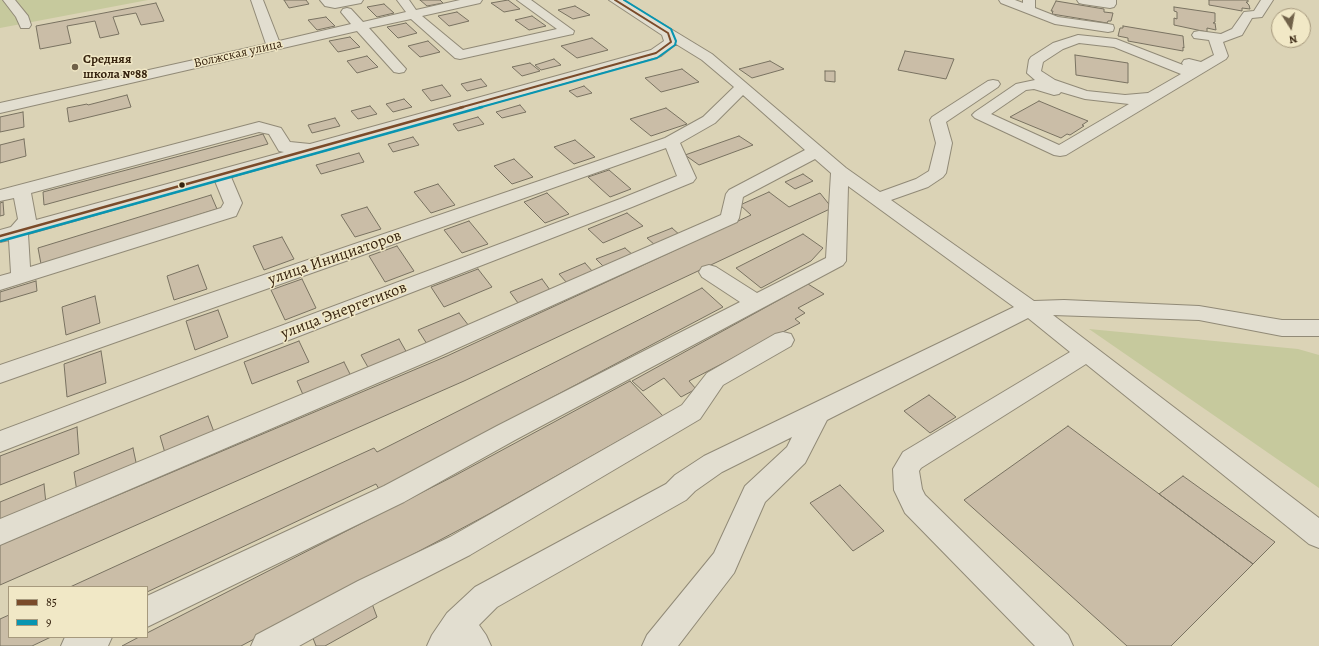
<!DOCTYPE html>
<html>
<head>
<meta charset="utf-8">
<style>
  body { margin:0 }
  #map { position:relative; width:1319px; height:646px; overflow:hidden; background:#dbd3b6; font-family:Alegreya,serif }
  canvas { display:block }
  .legend { position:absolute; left:8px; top:586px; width:140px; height:52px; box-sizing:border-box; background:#f1e8c6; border:1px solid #a6997d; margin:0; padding:5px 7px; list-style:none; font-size:12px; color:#36230f }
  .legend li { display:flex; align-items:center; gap:8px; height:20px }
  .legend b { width:20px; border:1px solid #a6997d }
  .north { position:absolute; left:1271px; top:8px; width:40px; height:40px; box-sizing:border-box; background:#f1e8c6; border:1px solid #a6997d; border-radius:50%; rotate:169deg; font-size:11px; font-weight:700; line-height:16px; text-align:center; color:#36230f }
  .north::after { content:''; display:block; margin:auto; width:14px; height:18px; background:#706149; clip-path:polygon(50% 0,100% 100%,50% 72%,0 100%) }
</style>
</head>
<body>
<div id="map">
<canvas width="1319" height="646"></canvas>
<ul class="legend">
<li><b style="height:5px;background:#7a4b2a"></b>85</li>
<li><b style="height:5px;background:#0895b1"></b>9</li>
</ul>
<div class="north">N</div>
</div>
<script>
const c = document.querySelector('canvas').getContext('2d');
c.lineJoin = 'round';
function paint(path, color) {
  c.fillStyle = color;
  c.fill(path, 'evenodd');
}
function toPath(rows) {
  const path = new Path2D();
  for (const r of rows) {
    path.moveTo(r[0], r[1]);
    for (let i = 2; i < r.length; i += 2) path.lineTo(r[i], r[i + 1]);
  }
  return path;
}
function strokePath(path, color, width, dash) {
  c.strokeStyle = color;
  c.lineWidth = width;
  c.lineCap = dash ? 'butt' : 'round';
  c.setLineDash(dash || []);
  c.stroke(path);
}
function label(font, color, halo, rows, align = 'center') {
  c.font = font + ' Alegreya,serif';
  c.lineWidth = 3;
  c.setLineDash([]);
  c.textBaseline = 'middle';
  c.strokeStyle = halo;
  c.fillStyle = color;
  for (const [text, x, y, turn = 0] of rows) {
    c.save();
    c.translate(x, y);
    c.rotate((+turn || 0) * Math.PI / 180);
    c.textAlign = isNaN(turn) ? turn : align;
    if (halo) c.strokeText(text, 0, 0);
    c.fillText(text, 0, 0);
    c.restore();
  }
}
paint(toPath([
  [0,0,148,0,0,28],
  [1089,329,1298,349,1319,355,1319,488]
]), '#c6c99d');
const building = toPath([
  [284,0,306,0,309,4,289,8,284,0],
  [420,0,440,0,443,3,427,6,420,0],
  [508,0,520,9,504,12,491,3,508,0],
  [1209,0,1248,0,1248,2,1246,2,1249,5,1250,9,1242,8,1242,11,1215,6,1209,5,1209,0],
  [1056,1,1104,9,1104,12,1113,13,1111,21,1108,21,1107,23,1052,14,1053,11,1051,11,1056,1],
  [156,3,164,21,141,25,136,13,113,17,119,34,100,38,95,21,67,26,71,43,40,49,36,26,156,3],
  [384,4,394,13,377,17,367,7,384,4],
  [575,6,590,15,573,19,558,10,575,6],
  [1174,7,1215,13,1215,22,1213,23,1215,23,1216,30,1207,28,1207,32,1174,25,1174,18,1177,19,1177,12,1174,11,1174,7],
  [457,12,469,21,449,26,438,16,457,12],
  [532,16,546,26,529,30,515,20,532,16],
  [326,17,335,26,317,30,308,20,326,17],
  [406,23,417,33,398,38,387,27,406,23],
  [1123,26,1183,36,1184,48,1183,47,1183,51,1128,41,1128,38,1118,36,1120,28,1123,28,1123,26],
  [350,37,360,47,338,52,329,41,350,37],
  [592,38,608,50,577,58,561,46,592,38],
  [428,41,440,52,420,57,408,46,428,41],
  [905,51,954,59,946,79,898,70,905,51],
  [1075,55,1128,63,1128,83,1076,75,1075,55],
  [367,56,378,67,357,73,347,61,367,56],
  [554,59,561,65,541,70,535,65,554,59],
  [770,61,784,69,752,78,739,69,770,61],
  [530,63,540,71,522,76,512,67,530,63],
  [682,69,699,82,661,92,645,78,682,69],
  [825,71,835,71,835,82,825,81,825,71],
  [481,79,487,86,467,91,461,84,481,79],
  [442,85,451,96,431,101,422,90,442,85],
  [584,86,592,93,577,97,569,91,584,86],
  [127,95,131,107,69,122,67,108,87,104,88,105,127,95],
  [404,99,412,107,393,112,386,104,404,99],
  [1039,101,1063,111,1088,121,1082,125,1084,126,1070,135,1067,134,1061,138,1010,117,1039,101],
  [520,105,526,112,502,118,496,112,520,105],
  [370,106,377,114,358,119,351,111,370,106],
  [666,108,687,124,651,136,630,119,666,108],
  [23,112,24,127,0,132,0,117,23,112],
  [478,117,484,124,458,131,453,124,478,117],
  [335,118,340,126,312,133,308,125,335,118],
  [263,134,268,144,44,205,43,192,263,134],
  [739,136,753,145,699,165,685,155,739,136],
  [413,137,419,145,393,152,388,144,413,137],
  [24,139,26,156,0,163,0,145,24,139],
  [575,140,595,157,574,164,554,147,575,140],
  [359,153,364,162,321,174,316,165,359,153],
  [514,159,533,177,512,184,494,166,514,159],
  [609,170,631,189,610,197,588,177,609,170],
  [803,174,813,181,795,189,785,182,803,174],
  [438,184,455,205,431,213,414,192,438,184],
  [769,192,789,207,820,193,832,208,464,381,0,585,0,545,447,356,751,215,740,205,769,192],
  [547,193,569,214,545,223,524,202,547,193],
  [211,195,217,209,41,264,38,248,211,195],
  [3,202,4,215,0,216,0,203,3,202],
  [367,207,381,229,355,237,341,215,367,207],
  [627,213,643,226,603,243,588,229,627,213],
  [469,221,488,244,462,253,444,230,469,221],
  [672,228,681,236,656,246,647,238,672,228],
  [803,234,823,248,811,261,761,288,736,268,803,234],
  [282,237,294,259,264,270,253,246,282,237],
  [397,246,414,271,385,282,369,256,397,246],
  [625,248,634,256,605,268,596,259,625,248],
  [585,263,593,272,567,283,559,274,585,263],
  [198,265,207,289,174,300,167,276,198,265],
  [478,269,492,287,444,307,431,287,478,269],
  [302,279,316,308,285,320,271,290,302,279],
  [542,279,550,290,518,303,510,292,542,279],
  [36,281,37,291,0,302,0,292,36,281],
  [808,284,824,294,798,308,805,313,795,319,800,323,689,381,696,389,681,397,664,378,643,391,632,381,808,284],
  [702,288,723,307,379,489,376,484,147,592,147,587,70,587,374,448,377,452,702,288],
  [95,296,100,323,66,335,62,307,95,296],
  [218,310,228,337,195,350,186,321,218,310],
  [459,313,469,326,427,344,418,330,459,313],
  [399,339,407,353,369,369,361,355,399,339],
  [299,341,309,362,252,384,244,362,299,341],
  [101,351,106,383,67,397,64,364,101,351],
  [344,362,351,376,304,397,297,381,344,362],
  [630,381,663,416,487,515,241,646,122,646,139,637,147,637,147,633,456,475,630,381],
  [929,395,956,417,930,433,904,411,929,395],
  [208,416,214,432,165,453,160,436,208,416],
  [1068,426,1253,564,1171,646,1127,646,964,500,1068,426],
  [77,427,79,454,0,485,0,456,77,427],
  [133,448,137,467,77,492,74,472,133,448],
  [1183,476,1275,542,1253,564,1159,494,1183,476],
  [44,484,46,504,0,523,0,502,44,484],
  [840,485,884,531,853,551,810,503,840,485],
  [371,601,377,617,325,646,316,646,311,633,371,601],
  [9,615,9,637,51,637,32,646,0,646,0,619,9,615]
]);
paint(building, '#cabda7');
strokePath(building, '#797261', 1);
const minor = toPath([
  [3,0,15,0,28,16,31,25,29,28,21,28,16,17,3,0],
  [251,0,263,0,279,41,351,24,341,12,343,9,347,8,351,9,363,22,406,12,397,0,409,0,416,10,460,0,482,0,480,3,422,16,463,50,557,29,517,0,531,0,574,31,573,34,568,35,460,59,455,58,411,19,369,28,406,69,404,72,399,73,394,72,357,31,0,113,0,103,266,44,251,0],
  [320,0,363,0,361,3,335,8,325,6,320,0],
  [609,0,623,0,712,54,846,168,880,192,916,179,929,171,936,143,930,120,932,117,988,81,993,80,998,81,1000,84,998,87,946,122,952,143,946,173,943,177,928,187,891,200,1034,301,1064,300,1199,306,1282,320,1319,320,1319,336,1282,336,1199,320,1053,315,1319,518,1319,548,1309,544,1086,364,921,468,919,471,922,489,925,495,1068,635,1073,646,1035,646,905,513,894,490,893,469,903,452,1070,352,1028,318,827,420,805,463,765,502,734,573,678,646,642,646,647,635,714,553,745,486,787,447,792,437,722,472,695,491,686,500,497,607,479,625,486,635,491,646,427,646,432,635,447,613,475,587,666,484,675,475,704,456,1014,307,848,186,846,261,843,265,515,440,404,502,147,627,147,596,384,486,497,426,740,302,702,277,699,272,702,267,709,265,716,267,757,293,826,258,831,173,815,159,743,197,739,218,737,222,438,357,0,545,0,519,422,345,721,215,726,194,729,190,805,150,743,95,715,123,680,143,696,178,693,182,632,207,0,452,0,431,620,199,677,176,666,148,0,383,0,365,665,138,703,117,734,87,702,60,676,44,661,56,231,177,242,203,236,216,0,290,0,276,11,273,9,240,0,242,0,230,11,227,18,219,14,198,0,201,0,190,259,122,281,128,290,142,310,144,651,50,664,41,662,35,609,0],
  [259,132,269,134,279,151,284,152,36,220,31,193,259,132],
  [215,181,224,203,221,208,30,267,28,234,215,181],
  [999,0,1015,0,1023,3,1023,0,1035,0,1035,8,1058,17,1108,24,1113,25,1114,28,1113,31,1108,32,1055,24,1001,3,999,0],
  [1077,0,1116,0,1116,4,1114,7,1110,8,1083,4,1079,3,1077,0],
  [1261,0,1273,0,1262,17,1252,18,1242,35,1223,42,1228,56,1226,59,1066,155,1060,156,1054,155,975,118,972,115,975,112,1016,84,1035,80,1027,73,1029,60,1031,57,1053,43,1078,35,1116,39,1183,65,1182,63,1184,60,1189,59,1201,62,1214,55,1209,40,1194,38,1192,35,1194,32,1199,31,1221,34,1232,29,1244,12,1254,11,1261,0],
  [1079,43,1114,47,1181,74,1148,93,1125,95,1087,91,1055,80,1041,71,1043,62,1063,49,1079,43],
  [1034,89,1054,95,1059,94,1061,92,1085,99,1129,104,1059,145,991,114,1026,90,1034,89],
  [783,332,791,334,794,340,791,346,723,385,700,419,470,555,380,601,299,646,251,646,256,635,358,581,450,537,682,405,707,373,775,334,783,332],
  [65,637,112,637,108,646,61,646,65,637]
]);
strokePath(minor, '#918a77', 2);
paint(minor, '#e2ded0');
strokePath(toPath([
  [459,108,656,53,671,42,668,33,615,0]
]), '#7a4b2a', 2);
strokePath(toPath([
  [0,236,463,107]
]), '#7a4b2a', 2.5);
strokePath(toPath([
  [478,108,657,58,675,45,676,41,671,29,624,0]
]), '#0895b1', 2);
strokePath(toPath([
  [1,241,482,107]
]), '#0895b1', 2.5);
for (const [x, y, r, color] of [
  [75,67,4,"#706149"],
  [182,185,3.5,"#36230f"]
]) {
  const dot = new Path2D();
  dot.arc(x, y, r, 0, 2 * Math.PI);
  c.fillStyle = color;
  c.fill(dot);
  strokePath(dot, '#f1e8c6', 1.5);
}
label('13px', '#36230f', '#f1e8c6', [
  ["Волжская улица",238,54,-13]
]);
label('bold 13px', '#36230f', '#f1e8c6', [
  ["Средняя",83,60],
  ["школа №88",83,75]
], 'left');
label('16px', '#36230f', '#f1e8c6', [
  ["улица Инициаторов",335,258,-19],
  ["улица Энергетиков",344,311,-21]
]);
</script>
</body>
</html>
